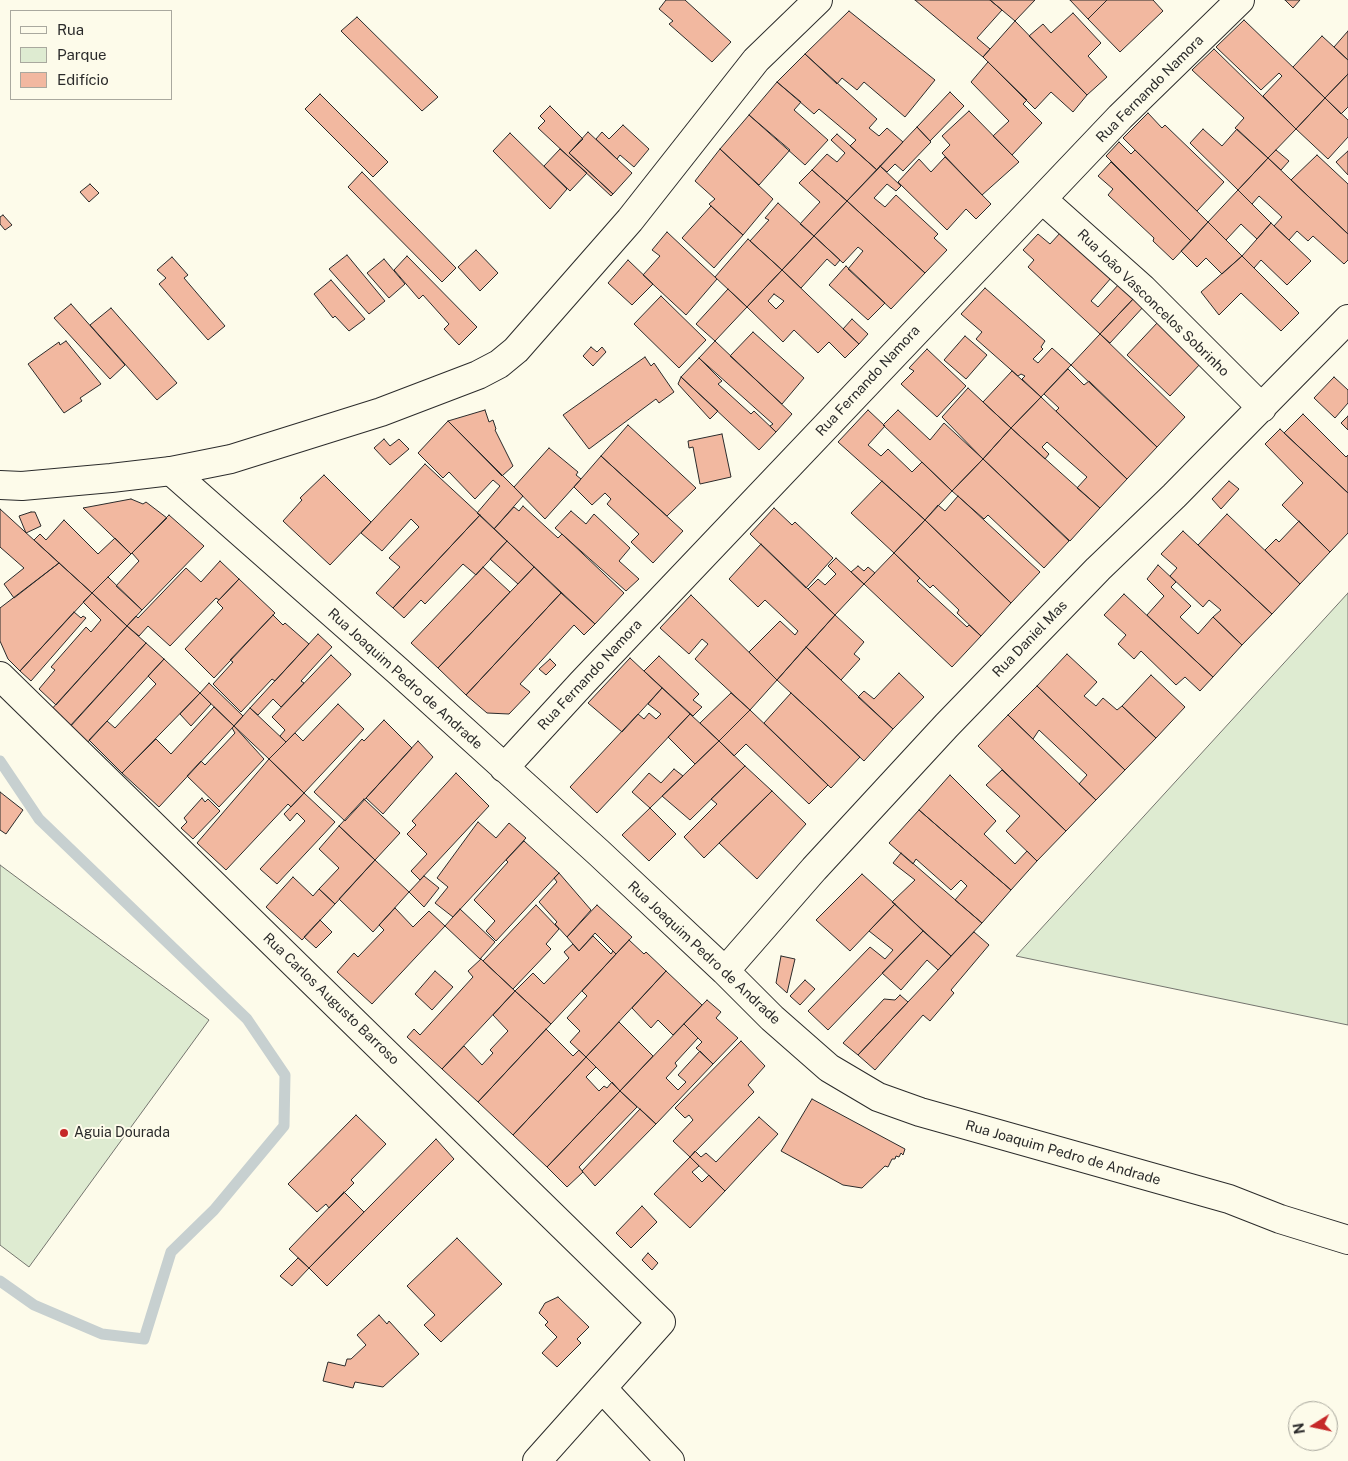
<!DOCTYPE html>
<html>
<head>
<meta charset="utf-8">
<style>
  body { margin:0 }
  #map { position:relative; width:1348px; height:1461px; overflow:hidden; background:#fdfbea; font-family:"Public Sans",sans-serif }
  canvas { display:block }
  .legend { position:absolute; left:10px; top:10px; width:162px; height:90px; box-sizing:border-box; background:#fdfbea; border:1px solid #a9a89e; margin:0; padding:6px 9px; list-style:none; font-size:15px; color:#2b2b2b }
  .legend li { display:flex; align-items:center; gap:10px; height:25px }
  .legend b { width:25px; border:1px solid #a9a89e }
  .north { position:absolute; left:1288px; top:1401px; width:50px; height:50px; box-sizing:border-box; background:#fdfbea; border:1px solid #a9a89e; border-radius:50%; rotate:260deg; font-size:14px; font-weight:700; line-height:20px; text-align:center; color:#2b2b2b }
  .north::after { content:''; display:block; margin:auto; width:18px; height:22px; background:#c62828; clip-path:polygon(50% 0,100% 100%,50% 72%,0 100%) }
</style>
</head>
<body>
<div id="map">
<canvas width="1348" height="1461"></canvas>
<ul class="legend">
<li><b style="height:6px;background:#fdfbea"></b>Rua</li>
<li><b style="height:14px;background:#deebd1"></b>Parque</li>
<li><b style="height:14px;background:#f2b8a0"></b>Edifício</li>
</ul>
<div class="north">N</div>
</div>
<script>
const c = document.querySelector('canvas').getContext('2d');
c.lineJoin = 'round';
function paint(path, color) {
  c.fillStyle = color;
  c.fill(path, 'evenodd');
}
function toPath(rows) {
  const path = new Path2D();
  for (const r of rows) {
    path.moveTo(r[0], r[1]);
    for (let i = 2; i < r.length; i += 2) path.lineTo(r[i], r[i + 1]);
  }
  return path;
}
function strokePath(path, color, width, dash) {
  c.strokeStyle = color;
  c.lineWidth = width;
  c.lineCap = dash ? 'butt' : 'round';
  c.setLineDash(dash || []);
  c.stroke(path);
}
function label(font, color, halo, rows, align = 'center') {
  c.font = font + ' "Public Sans",sans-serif';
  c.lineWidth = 4;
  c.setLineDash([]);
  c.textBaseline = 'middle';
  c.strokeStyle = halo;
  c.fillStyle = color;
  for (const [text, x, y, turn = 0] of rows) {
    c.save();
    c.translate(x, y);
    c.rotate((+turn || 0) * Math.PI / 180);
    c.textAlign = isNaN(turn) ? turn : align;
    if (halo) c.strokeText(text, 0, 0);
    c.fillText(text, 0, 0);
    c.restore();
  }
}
const green = toPath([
  [1348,593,1348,1025,1016,956,1348,593],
  [0,865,209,1020,29,1267,0,1245,0,865]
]);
paint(green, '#deebd1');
strokePath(green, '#74746e', 1);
strokePath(toPath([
  [0,761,39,819,247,1019,285,1075,284,1126,214,1210,171,1252,144,1339,102,1334,34,1305,0,1281]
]), '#c7d0d0', 11);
const building = toPath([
  [666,0,685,0,731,42,712,62,669,24,673,21,659,9,666,0],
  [915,0,990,0,1002,10,977,38,990,49,983,57,915,0],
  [990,0,1035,0,1015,21,990,0],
  [1070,0,1107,0,1088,19,1070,0],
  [1107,0,1153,0,1163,11,1120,52,1088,19,1107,0],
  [1285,0,1300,0,1293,8,1285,0],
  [849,11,935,80,905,117,864,82,857,90,842,78,837,84,805,54,849,11],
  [1073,13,1101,43,1088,56,1107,77,1087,95,1029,36,1043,24,1051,33,1073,13],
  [357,17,438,97,422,111,341,31,357,17],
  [1244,20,1325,98,1296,129,1263,96,1282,76,1279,73,1261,90,1216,47,1244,20],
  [1015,21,1087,95,1073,112,1051,92,1035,109,983,57,1015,21],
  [1348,31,1348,60,1334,47,1348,31],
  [1322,36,1348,60,1348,74,1325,98,1293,67,1322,36],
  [1214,49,1296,129,1268,158,1235,128,1244,118,1192,70,1214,49],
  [805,54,877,119,869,128,879,136,887,128,903,142,877,170,850,146,856,140,819,109,814,114,777,82,805,54],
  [988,62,1027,100,1023,104,1042,123,1012,155,993,136,1009,121,971,82,988,62],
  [1348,74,1348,107,1341,114,1325,98,1348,74],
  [777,82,801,102,794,110,828,140,805,165,749,115,777,82],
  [950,92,964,106,930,141,917,127,950,92],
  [320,94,388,162,373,177,305,109,320,94],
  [1325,98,1348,120,1348,137,1328,159,1296,129,1325,98],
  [550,106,583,139,569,153,613,194,611,196,538,128,545,121,540,116,550,106],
  [969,111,1019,162,982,195,942,153,950,145,942,136,969,111],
  [1148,113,1162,128,1165,125,1224,182,1197,211,1123,138,1148,113],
  [749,115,790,150,759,185,720,149,749,115],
  [623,125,649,149,634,167,620,155,617,159,596,139,602,132,609,139,623,125],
  [917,127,931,142,903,171,895,164,887,172,880,166,917,127],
  [1203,129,1222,146,1237,129,1268,158,1238,190,1190,143,1203,129],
  [588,132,632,173,613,194,569,153,588,132],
  [510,133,567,189,550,209,493,151,510,133],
  [837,134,877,170,847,201,812,170,827,154,837,162,845,153,831,140,837,134],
  [1119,142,1131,154,1135,150,1208,222,1191,241,1106,156,1119,142],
  [560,149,587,173,570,191,544,166,560,149],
  [720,149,773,199,743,235,711,206,709,204,715,199,695,181,720,149],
  [1276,150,1289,161,1281,170,1268,158,1276,150],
  [1348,151,1348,175,1336,162,1348,151],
  [1317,155,1348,184,1348,234,1291,180,1317,155],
  [945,157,991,204,976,219,966,209,947,230,898,182,919,159,931,172,945,157],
  [1268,158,1348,234,1348,260,1344,264,1313,236,1308,241,1297,231,1289,240,1274,226,1282,217,1259,196,1252,204,1238,190,1268,158],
  [1111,162,1191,241,1173,260,1153,241,1154,238,1108,195,1113,189,1098,176,1111,162],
  [880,166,901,186,896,191,887,184,874,198,885,207,896,195,938,234,934,238,947,250,925,273,847,201,880,166],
  [812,170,847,201,814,236,800,224,820,202,799,183,812,170],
  [362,172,456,268,442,282,348,187,362,172],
  [90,184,99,193,89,202,80,192,90,184],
  [1238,190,1271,223,1257,239,1241,224,1226,240,1208,222,1238,190],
  [847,201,925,273,891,309,848,269,863,251,858,247,843,263,814,236,847,201],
  [778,203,814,236,782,270,750,241,769,220,765,218,778,203],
  [711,206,743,235,714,268,682,238,711,206],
  [3,215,12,225,5,230,0,224,0,217,3,215],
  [1208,222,1242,256,1222,274,1206,258,1197,267,1181,251,1208,222],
  [1271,223,1311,261,1287,285,1261,260,1254,268,1242,256,1271,223],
  [667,232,717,279,686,315,643,275,660,256,652,250,667,232],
  [1061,232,1111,278,1091,301,1098,307,1120,283,1135,297,1100,334,1028,267,1034,260,1023,250,1038,234,1050,244,1061,232],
  [814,236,840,260,835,266,827,259,801,288,782,270,814,236],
  [748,239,782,270,747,307,715,277,748,239],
  [476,250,498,273,480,291,458,267,476,250],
  [347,255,385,301,369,314,329,269,347,255],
  [407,256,477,327,459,345,444,329,449,324,423,295,419,299,394,270,407,256],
  [1242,256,1299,313,1281,331,1241,293,1219,315,1201,292,1242,256],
  [172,257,188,275,184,278,225,326,208,340,159,284,166,278,157,270,172,257],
  [384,259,405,284,389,298,367,273,384,259],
  [628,260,653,284,632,305,608,283,628,260],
  [846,266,885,303,868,320,829,285,846,266],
  [782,270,859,344,845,358,829,342,818,353,794,330,783,342,747,307,782,270],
  [774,294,784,301,776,309,768,301,774,294],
  [331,280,365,319,349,331,335,316,333,318,314,294,331,280],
  [985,288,1045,341,1041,347,1043,349,1033,359,1038,363,1052,348,1071,365,1041,397,1022,379,1025,376,1021,374,1018,376,976,339,982,332,961,314,985,288],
  [728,289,747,307,715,341,696,324,728,289],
  [661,296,706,340,679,368,634,324,661,296],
  [1135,297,1145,305,1110,343,1100,334,1135,297],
  [71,304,125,365,110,379,54,318,71,304],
  [111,308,177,383,157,400,90,325,111,308],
  [852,319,868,334,859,344,843,329,852,319],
  [1158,322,1202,362,1170,396,1127,355,1158,322],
  [753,332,804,378,782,404,730,356,753,332],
  [1100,334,1185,417,1157,447,1071,365,1100,334],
  [965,336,987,355,966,379,944,360,965,336],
  [66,341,101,384,80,398,82,401,64,413,28,364,59,342,60,345,66,341],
  [715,341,792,414,776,432,770,426,773,424,699,358,715,341],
  [591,347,597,352,602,347,606,352,593,366,583,356,591,347],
  [927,349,966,386,937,417,901,384,914,371,909,368,927,349],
  [645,357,651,366,654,363,674,392,659,403,656,399,589,449,563,415,645,357],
  [699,358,722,381,718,384,751,414,754,411,776,432,759,450,681,377,699,358],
  [1068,369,1084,385,1089,381,1157,447,1127,479,1056,411,1059,408,1044,394,1068,369],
  [1012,371,1041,397,1011,428,983,402,1012,371],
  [681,377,718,411,710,419,678,384,681,377],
  [1334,377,1348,390,1348,403,1335,418,1314,398,1334,377],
  [968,388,1011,428,983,459,942,417,968,388],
  [1041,397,1127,479,1100,508,1077,488,1087,477,1047,442,1042,447,1049,454,1045,459,1011,428,1041,397],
  [485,410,489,422,493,420,496,429,495,430,513,466,502,476,448,421,485,410],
  [868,410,885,426,868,445,881,456,888,449,912,472,922,462,952,491,925,520,838,442,868,410],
  [898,410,930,440,944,423,983,459,952,491,883,425,898,410],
  [1303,414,1346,457,1348,455,1348,493,1284,433,1303,414],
  [1348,416,1348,430,1341,423,1348,416],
  [448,421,523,496,494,529,477,513,500,486,493,480,475,499,449,472,443,478,418,453,448,421],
  [628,425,696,488,667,516,601,456,628,425],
  [1011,428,1100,508,1070,541,983,459,1011,428],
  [1280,429,1348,493,1348,533,1330,552,1282,505,1303,483,1265,444,1280,429],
  [722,434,731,477,700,484,693,447,689,448,688,441,722,434],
  [384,439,390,446,399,439,409,449,390,465,374,448,384,439],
  [549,448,578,472,576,475,581,479,545,519,514,487,549,448],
  [601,456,683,531,653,563,631,542,639,534,607,504,611,499,605,493,592,505,574,487,601,456],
  [983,459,1069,541,1044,568,988,515,984,519,952,491,983,459],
  [425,464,480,515,393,608,376,593,400,567,389,558,419,527,411,519,382,551,361,533,425,464],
  [324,475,371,522,330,565,283,521,302,500,300,498,324,475],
  [882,481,925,520,894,553,851,513,882,481],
  [1229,481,1239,489,1221,509,1212,499,1229,481],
  [958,496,1040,572,1011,603,925,520,938,505,945,511,958,496],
  [131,499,143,504,146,502,167,518,131,554,83,508,131,499],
  [523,506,558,538,562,534,624,593,595,624,494,529,514,507,519,511,523,506],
  [774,508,792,525,795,522,833,558,806,588,750,534,774,508],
  [0,509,59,563,14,598,4,584,24,568,0,547,0,509],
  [571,511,586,524,594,514,630,548,619,561,639,579,626,591,555,528,571,511],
  [31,512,35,512,41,526,26,533,19,516,31,512],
  [1227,514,1300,584,1272,614,1198,545,1227,514],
  [169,515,204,546,142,610,116,586,139,561,132,553,169,515],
  [480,515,507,541,476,575,463,564,425,604,421,600,404,618,393,608,480,515],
  [64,520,98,554,115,538,131,554,92,593,34,540,40,534,46,540,64,520],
  [925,520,1011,603,981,636,957,613,959,610,933,585,930,588,894,553,925,520],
  [1299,521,1330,552,1300,584,1265,550,1276,539,1279,542,1299,521],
  [1183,531,1272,614,1242,645,1213,617,1221,610,1209,600,1203,607,1170,576,1177,568,1161,554,1183,531],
  [507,541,534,567,518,584,490,559,507,541],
  [761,544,835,615,777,680,749,652,780,621,795,635,798,631,765,600,758,607,729,579,761,544],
  [894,553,920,578,917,581,967,627,969,625,981,636,952,667,864,584,894,553],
  [836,558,864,584,835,615,808,589,818,579,825,585,836,574,828,566,836,558],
  [220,561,239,579,219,600,216,598,170,646,148,626,139,636,127,626,136,616,138,618,186,568,201,582,220,561],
  [59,563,92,593,20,671,8,659,0,641,0,608,59,563],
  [1158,565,1176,582,1171,587,1191,606,1180,617,1198,634,1213,617,1242,645,1213,677,1147,615,1164,596,1147,579,1158,565],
  [858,566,864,571,868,567,875,573,864,584,851,572,858,566],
  [483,567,510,592,438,668,411,643,483,567],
  [534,567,561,593,466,695,438,668,534,567],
  [108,577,142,610,127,626,92,593,108,577],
  [239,579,275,613,214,678,185,649,223,608,217,602,239,579],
  [92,593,127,626,56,705,39,689,55,670,51,667,86,627,91,632,101,620,83,602,92,593],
  [561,593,595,624,584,635,574,625,520,684,530,692,509,714,487,713,466,695,561,593],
  [1124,594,1213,677,1200,691,1185,677,1176,685,1141,651,1134,659,1118,644,1126,635,1104,615,1124,594],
  [691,595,777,680,750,710,695,659,708,644,702,639,689,654,660,628,691,595],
  [74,612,81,618,83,616,86,618,31,681,20,671,74,612],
  [273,615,283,625,285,623,309,644,275,681,272,679,241,712,213,684,233,662,230,660,273,615],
  [835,615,864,642,854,654,860,659,841,680,806,647,835,615],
  [127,626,146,643,69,728,50,711,127,626],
  [318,634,332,647,301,681,304,683,281,707,273,699,258,715,250,708,318,634],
  [146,643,164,659,87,743,70,726,146,643],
  [806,647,893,729,864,761,777,680,806,647],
  [1067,654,1097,682,1084,696,1096,706,1103,698,1117,710,1122,706,1156,738,1125,770,1037,686,1067,654],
  [331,655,351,674,350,676,286,742,280,736,285,730,272,717,331,655],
  [659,656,699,694,693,700,702,707,693,716,644,671,659,656],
  [630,658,662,688,622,732,588,703,630,658],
  [164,659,200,693,122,773,89,740,107,721,115,728,156,684,148,676,164,659],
  [550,659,556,665,546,675,539,669,550,659],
  [899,673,924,697,893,729,858,697,864,691,874,699,899,673],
  [1151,675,1185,707,1156,738,1122,706,1151,675],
  [209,683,243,716,234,726,200,693,209,683],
  [1037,686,1125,770,1096,800,1079,784,1087,775,1039,730,1033,739,1008,715,1037,686],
  [662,688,690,714,597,813,570,787,638,714,644,719,649,713,656,719,661,714,648,704,662,688],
  [200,693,211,704,191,726,180,714,200,693],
  [731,693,750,710,719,741,700,723,731,693],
  [791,693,860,757,831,788,764,723,791,693],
  [338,704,364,729,304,793,269,759,295,733,303,741,338,704],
  [214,707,234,726,159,807,122,773,156,739,171,754,214,707],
  [250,708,286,742,269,759,234,726,250,708],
  [750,710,828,785,809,804,746,744,734,756,719,741,750,710],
  [690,714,719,741,695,764,668,737,690,714],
  [1008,715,1096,800,1066,831,978,746,1008,715],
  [384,720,412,748,345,821,314,792,362,739,364,741,384,720],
  [234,726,264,759,219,807,187,776,201,761,205,765,235,733,232,728,234,726],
  [418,741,433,757,383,814,366,798,418,741],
  [719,741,745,766,690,820,662,796,719,741],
  [269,759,304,793,291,807,288,804,226,870,197,843,269,759],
  [745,766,772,791,704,858,684,837,717,804,711,799,745,766],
  [674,769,683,776,650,808,632,792,649,773,661,783,674,769],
  [1002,770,1066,831,1037,861,1006,831,1020,816,986,785,1002,770],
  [456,773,489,806,420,880,411,871,427,854,407,834,416,825,412,821,456,773],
  [950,775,996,821,984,834,1015,864,1027,851,1037,861,1011,890,919,810,950,775],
  [772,791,806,824,757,879,719,843,772,791],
  [0,792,23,810,6,834,0,830,0,792],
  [304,793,335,822,277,884,260,869,305,821,297,813,290,821,284,814,304,793],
  [202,798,205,802,208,799,220,811,193,839,181,828,187,822,184,818,202,798],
  [364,799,400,833,375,860,339,826,364,799],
  [650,808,676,834,649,861,622,835,650,808],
  [919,810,1011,890,982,923,955,900,967,886,961,880,951,890,916,859,913,864,889,843,919,810],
  [478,822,496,838,509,823,526,838,453,917,435,903,448,887,437,878,478,822],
  [339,826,375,860,335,904,319,889,339,868,319,849,339,826],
  [524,841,559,873,496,941,486,931,495,921,474,900,508,862,506,860,524,841],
  [901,853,982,923,951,956,892,902,915,880,893,863,901,853],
  [375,860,409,892,373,932,339,899,375,860],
  [559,873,591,910,567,937,555,924,557,922,539,902,557,882,554,878,559,873],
  [862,874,895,904,850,951,816,920,862,874],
  [424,876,439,888,424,907,409,892,424,876],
  [293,877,313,896,319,889,335,904,302,940,266,907,293,877],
  [895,904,923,931,828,1030,808,1011,870,947,885,959,893,950,869,931,895,904],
  [536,905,559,929,546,944,551,949,513,989,483,961,536,905],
  [597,905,632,937,616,954,595,933,579,951,567,937,597,905],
  [395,908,413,927,429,911,445,926,372,1004,337,972,354,953,358,957,384,930,379,925,395,908],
  [460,909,495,942,480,959,445,926,460,909],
  [320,920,332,932,316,948,304,937,320,920],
  [923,931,951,956,938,970,927,960,901,990,882,973,923,931],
  [974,932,989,945,951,990,954,993,930,1021,923,1015,875,1070,858,1055,974,932],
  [593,936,611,954,613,951,616,954,551,1024,515,991,533,973,544,984,569,958,564,952,573,944,579,951,593,936],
  [629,940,644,954,646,952,666,971,586,1057,570,1042,580,1031,567,1018,587,996,582,991,629,940],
  [781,956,795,959,787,993,776,983,781,956],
  [481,959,515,991,442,1069,407,1037,414,1029,420,1035,473,977,468,971,481,959],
  [435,971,453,987,432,1010,415,994,435,971],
  [666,971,702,1005,673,1035,658,1020,651,1028,632,1008,666,971],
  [805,980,815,989,800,1005,790,996,805,980],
  [515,991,551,1024,478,1102,442,1069,464,1046,482,1065,493,1053,490,1050,508,1031,493,1015,515,991],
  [900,995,908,1002,858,1055,843,1043,884,999,895,1000,900,995],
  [707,1000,721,1012,716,1018,738,1038,713,1064,696,1048,702,1042,684,1024,707,1000],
  [619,1022,653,1056,620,1091,586,1057,619,1022],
  [684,1024,698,1038,675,1063,677,1066,666,1078,678,1090,686,1082,678,1075,700,1051,713,1064,656,1124,620,1091,684,1024],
  [546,1029,573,1056,579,1050,586,1057,513,1135,478,1102,546,1029],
  [741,1041,765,1066,748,1085,754,1092,690,1157,673,1141,693,1120,689,1115,685,1118,675,1108,741,1041],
  [586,1057,596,1067,586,1077,599,1091,604,1086,607,1088,612,1082,620,1091,547,1167,513,1135,586,1057],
  [620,1091,637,1107,579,1167,583,1172,567,1187,547,1167,620,1091],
  [812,1099,905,1149,903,1155,901,1153,899,1157,896,1156,895,1159,892,1159,888,1167,885,1166,862,1188,843,1185,781,1151,812,1099],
  [640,1109,656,1124,595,1186,582,1171,640,1109],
  [356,1115,386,1144,351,1180,354,1183,329,1208,326,1204,317,1212,288,1184,356,1115],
  [759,1117,778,1134,725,1191,690,1157,695,1151,701,1157,706,1153,716,1162,759,1117],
  [436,1139,454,1159,327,1286,309,1268,436,1139],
  [690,1157,699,1166,692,1172,702,1182,709,1175,725,1191,690,1228,654,1194,690,1157],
  [344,1192,364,1212,309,1268,289,1249,344,1192],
  [642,1206,657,1222,631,1248,616,1233,642,1206],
  [457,1238,502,1284,441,1342,424,1325,435,1315,407,1286,457,1238],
  [648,1253,658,1263,652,1270,642,1260,648,1253],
  [298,1258,309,1268,292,1286,280,1276,298,1258],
  [558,1297,589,1327,577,1339,581,1343,557,1367,542,1353,557,1337,545,1325,548,1322,539,1313,545,1303,558,1297],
  [379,1315,387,1324,389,1321,419,1354,383,1387,355,1382,353,1388,323,1381,328,1362,345,1366,347,1359,351,1359,366,1345,357,1335,379,1315]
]);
paint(building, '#f2b8a0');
strokePath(building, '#2b2b2b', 1);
const minor = toPath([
  [1043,200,1143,289,1262,408],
  [171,471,398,671,598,852,725,971,772,1018,829,1068,878,1097,920,1112,1229,1199,1280,1219,1348,1240],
  [0,676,661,1322,537,1461],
  [504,768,582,683,1120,117,1240,0],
  [725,971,814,869,947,725,1098,569,1174,496,1348,319],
  [602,1388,670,1461]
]);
const secondary = toPath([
  [0,485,22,486,111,478,171,471,231,459,381,412,478,375,499,364,516,350,630,220,756,60,818,0]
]);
strokePath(minor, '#2b2b2b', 30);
strokePath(secondary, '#2b2b2b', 30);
strokePath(minor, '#fdfbea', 28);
strokePath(secondary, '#fdfbea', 28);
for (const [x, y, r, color] of [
  [64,1133,5,"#c62828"]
]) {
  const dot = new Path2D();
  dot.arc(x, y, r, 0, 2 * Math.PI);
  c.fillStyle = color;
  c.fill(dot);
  strokePath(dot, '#fdfbea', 2);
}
label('14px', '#2b2b2b', '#fdfbea', [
  ["Rua Fernando Namora",1150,89,-45],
  ["Rua João Vasconcelos Sobrinho",1153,303,44],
  ["Rua Fernando Namora",868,381,-47],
  ["Rua Daniel Mas",1030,639,-46],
  ["Rua Fernando Namora",590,675,-47],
  ["Rua Joaquim Pedro de Andrade",405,679,42],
  ["Rua Joaquim Pedro de Andrade",704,953,43],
  ["Rua Carlos Augusto Barroso",331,999,44],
  ["Rua Joaquim Pedro de Andrade",1063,1153,16]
]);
label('14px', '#2b2b2b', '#fdfbea', [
  ["Aguia Dourada",74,1133]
], 'left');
</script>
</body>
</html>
